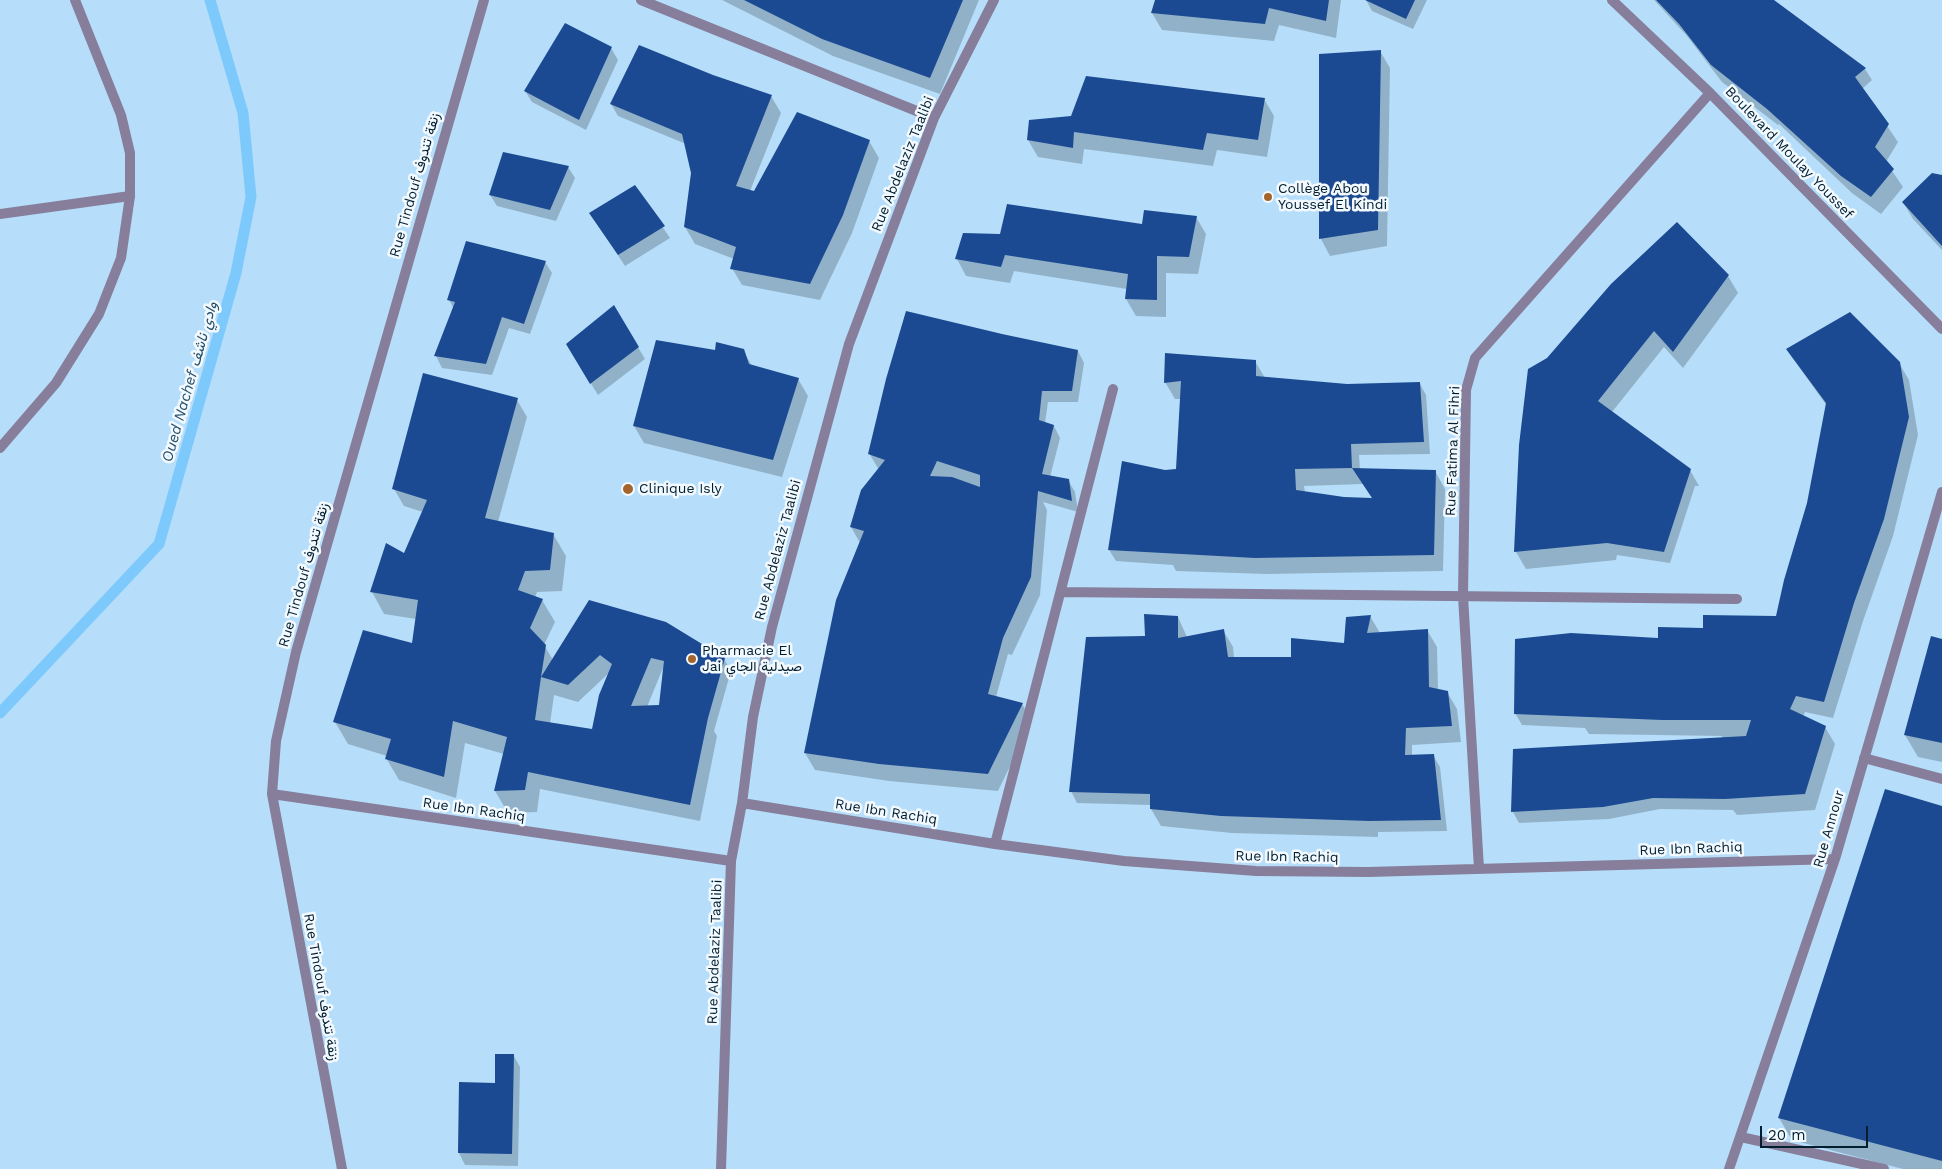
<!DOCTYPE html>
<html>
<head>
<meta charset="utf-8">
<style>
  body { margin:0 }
  #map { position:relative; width:1942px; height:1169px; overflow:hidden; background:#b6defa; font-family:"Work Sans",sans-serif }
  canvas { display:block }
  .scale { position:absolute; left:1760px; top:1126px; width:108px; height:22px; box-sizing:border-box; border:2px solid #011e2f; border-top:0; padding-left:6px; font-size:15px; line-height:18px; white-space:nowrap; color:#011e2f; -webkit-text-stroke:4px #f3faff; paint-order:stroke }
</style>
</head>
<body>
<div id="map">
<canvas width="1942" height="1169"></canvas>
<div class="scale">20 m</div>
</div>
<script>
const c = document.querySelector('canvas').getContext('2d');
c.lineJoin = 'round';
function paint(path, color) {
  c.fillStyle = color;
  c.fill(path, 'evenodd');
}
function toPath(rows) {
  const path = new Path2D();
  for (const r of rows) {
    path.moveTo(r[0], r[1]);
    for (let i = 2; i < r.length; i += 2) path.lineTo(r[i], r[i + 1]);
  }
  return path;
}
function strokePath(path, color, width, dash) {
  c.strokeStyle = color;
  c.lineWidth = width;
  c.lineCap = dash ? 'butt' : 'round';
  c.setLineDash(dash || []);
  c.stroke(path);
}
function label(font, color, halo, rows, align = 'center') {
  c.font = font + ' "Work Sans",Vazirmatn,sans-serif';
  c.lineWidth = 5;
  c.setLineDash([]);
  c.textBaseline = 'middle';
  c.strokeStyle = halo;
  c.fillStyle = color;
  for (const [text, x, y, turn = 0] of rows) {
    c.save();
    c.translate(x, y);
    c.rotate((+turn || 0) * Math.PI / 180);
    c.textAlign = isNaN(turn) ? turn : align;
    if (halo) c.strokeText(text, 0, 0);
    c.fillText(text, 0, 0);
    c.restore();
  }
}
paint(toPath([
  [722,0,979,0,940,94,833,56],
  [1156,0,1341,0,1336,38,1279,25,1274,41,1162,30,1152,13],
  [1366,0,1427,0,1413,29,1372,11],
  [1654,0,1773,0,1865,69,1872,80,1862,89,1898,142,1886,162,1903,187,1881,214,1852,193,1779,124,1778,125,1722,82,1687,36],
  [611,48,618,60,586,130,532,102,525,91],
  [1380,51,1390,68,1387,246,1330,256,1321,239,1320,55],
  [712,76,771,96,781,113,750,191,755,193,869,141,879,158,852,233,820,300,742,285,732,268,734,259,695,244,685,227,692,173,686,144,618,116,611,104],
  [1264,99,1274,116,1267,157,1217,150,1213,166,1084,149,1082,164,1038,157,1028,140],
  [568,167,575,178,556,221,497,206,490,195],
  [1942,176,1942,250,1913,219,1903,202],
  [635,187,670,238,625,266,598,225],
  [1196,217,1206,234,1198,274,1166,273,1166,317,1136,316,1126,299,1127,289,1014,271,1010,283,966,276,957,259,1001,235,1143,226],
  [545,262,552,273,530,334,509,328,492,375,442,368,436,356,454,309,449,300],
  [1728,276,1738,293,1683,368,1664,347,1612,412,1690,470,1699,486,1695,486,1670,563,1617,555,1616,560,1526,569,1516,552,1529,370],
  [614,307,645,359,598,395,574,356],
  [1001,336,1078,351,1084,363,1078,402,1048,402,1045,423,1054,426,1060,438,1050,477,1068,480,1075,492,1078,512,1043,502,1047,510,1040,595,1012,655,1008,654,996,697,1022,704,1032,721,998,791,889,781,815,770,805,753,860,543,851,527,879,470,869,453],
  [743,350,752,366,798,379,808,396,782,477,644,443,634,426,716,351],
  [1787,350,1899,363,1909,380,1918,435,1893,536,1863,621,1833,718,1805,712,1803,717,1825,727,1835,744,1815,810,1737,815,1733,810,1660,809,1609,819,1519,823,1513,812,1722,738,1722,736,1589,734,1585,728,1522,725,1515,713,1659,639,1704,629,1777,618,1809,503,1827,406],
  [1255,361,1265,378,1346,385,1420,384,1426,395,1430,454,1359,455,1360,469,1435,471,1445,489,1443,571,1266,574,1176,571,1173,565,1116,561,1109,550,1165,471,1177,470,1182,399,1175,399,1165,382],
  [1363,484,1373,499,1344,499,1305,492,1304,486],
  [517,400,527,417,498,522,553,534,566,556,562,591,537,592,535,598,542,600,555,622,544,645,553,660,590,601,724,659,731,671,714,731,717,736,700,821,540,789,537,812,508,813,495,791,504,754,465,743,456,798,399,780,386,758,387,756,348,744,335,722,413,644,416,619,384,614,372,592,405,555,423,512,404,506,394,489],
  [663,668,660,706,647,707],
  [610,672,593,731,550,724,554,695,578,702],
  [1370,616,1380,633,1427,630,1437,647,1438,690,1447,692,1457,709,1461,742,1412,745,1412,756,1433,755,1440,767,1447,831,1378,832,1378,837,1232,833,1161,826,1151,809,1151,805,1077,803,1071,791,1147,637,1178,617,1187,637,1223,630,1233,647,1234,658,1293,658,1345,644],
  [1942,640,1942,762,1918,757,1905,735],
  [1942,807,1942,1169,1903,1169,1792,1140,1779,1118],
  [514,1056,520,1067,518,1166,465,1165,459,1153,461,1084,496,1084]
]), '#0003');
strokePath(toPath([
  [0,713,159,544,236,273,251,197,243,113,210,0]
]), '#7ec9fb', 11);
paint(toPath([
  [744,0,963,0,930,78,822,39],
  [1155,0,1329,0,1326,21,1269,8,1265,24,1151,13],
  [1365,0,1415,0,1406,19],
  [1656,0,1774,0,1866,68,1855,77,1889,124,1875,147,1894,169,1871,197,1841,176,1767,109,1711,65,1679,24],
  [565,23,612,47,579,120,524,91],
  [639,45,713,75,772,95,736,186,754,191,797,112,870,140,843,215,810,284,730,269,736,247,684,227,691,173,682,134,610,104],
  [1381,50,1378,230,1319,239,1319,54],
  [1086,76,1265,98,1258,140,1207,133,1203,150,1074,132,1073,148,1027,140,1029,120,1071,116],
  [503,152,569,166,550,210,489,195],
  [1932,173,1942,175,1942,246,1902,202],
  [635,185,665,226,618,255,589,213],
  [1007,204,1142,224,1144,210,1197,216,1189,257,1157,256,1157,300,1125,299,1128,274,1005,255,1001,267,955,259,963,233,1000,234],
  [1677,222,1729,275,1673,352,1654,331,1598,401,1691,469,1664,552,1607,543,1514,552,1519,445,1528,369,1547,358,1611,284],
  [466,241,546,261,524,324,502,317,486,364,434,356,455,302,447,300],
  [614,305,639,347,590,384,566,344],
  [906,311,1002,334,1078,350,1072,391,1042,391,1039,420,1054,425,1042,474,1069,479,1072,501,1038,491,1031,577,1003,638,988,694,1023,703,988,774,879,764,804,753,836,600,864,531,850,527,861,490,885,460,868,454,886,379],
  [937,461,980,475,980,487,952,477,930,476],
  [1850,312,1900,362,1909,417,1884,519,1854,603,1824,702,1796,696,1790,709,1826,726,1805,794,1725,799,1653,798,1603,807,1511,812,1513,749,1746,736,1751,720,1662,720,1514,714,1515,639,1571,633,1658,638,1658,627,1703,628,1703,615,1776,616,1784,580,1807,503,1826,403,1786,349],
  [656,340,715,350,716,342,744,349,749,364,799,378,773,460,633,426],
  [1165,353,1256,360,1256,376,1347,384,1420,382,1424,442,1351,444,1352,468,1295,469,1296,490,1344,497,1372,498,1352,468,1436,470,1434,555,1255,558,1108,550,1122,461,1165,470,1176,469,1181,381,1164,383],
  [423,373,518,398,485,518,554,533,550,570,525,571,518,590,543,599,530,628,546,645,541,677,535,720,592,729,599,695,612,664,600,655,568,685,541,677,589,600,666,622,725,658,708,718,690,805,528,772,525,790,494,791,507,737,453,721,444,777,385,759,391,739,333,722,363,630,412,643,418,600,370,592,386,543,404,553,427,500,392,489],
  [651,658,664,661,659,705,631,706],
  [1144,614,1178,616,1178,638,1224,629,1228,657,1291,657,1291,638,1344,643,1346,617,1371,615,1367,633,1428,629,1429,687,1448,691,1452,726,1406,728,1405,755,1434,754,1441,820,1369,821,1221,816,1150,809,1150,794,1069,792,1086,637,1145,636],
  [1931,636,1942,639,1942,743,1904,735],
  [1885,789,1942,806,1942,1161,1778,1118],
  [495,1054,514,1054,512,1154,458,1153,459,1082,495,1083]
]), '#1b4a92');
strokePath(toPath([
  [0,448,56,383,99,314,121,258,130,196,130,153,121,115,75,0]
]), '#867e9a', 10);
strokePath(toPath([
  [641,0,934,118],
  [1612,0,1710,93,1942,329],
  [0,214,130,196],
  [1061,592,1737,599],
  [1864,758,1942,779],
  [272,794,731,861],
  [742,803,995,844,1124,861,1256,871,1368,872,1835,859],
  [995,844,1113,389],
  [1479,869,1463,596,1466,390,1475,358,1710,93],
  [1741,1137,1884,1169],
  [342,1169,272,794,276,741,296,652,484,0],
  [721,1169,731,861,742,803,753,717,772,627,849,344,934,118,994,0],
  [1729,1169,1835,859,1942,492]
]), '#867e9a', 10);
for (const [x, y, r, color] of [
  [1268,197,5,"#a4652d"],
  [628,489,6,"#a4652d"],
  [692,659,5,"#a4652d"]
]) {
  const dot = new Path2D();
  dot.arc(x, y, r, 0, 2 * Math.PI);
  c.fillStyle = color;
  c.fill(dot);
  strokePath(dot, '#f3faff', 2);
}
label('14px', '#011e2f', '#f3faff', [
  ["Boulevard Moulay Youssef",1789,153,46],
  ["Rue Abdelaziz Taalibi",903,164,-68],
  ["Rue Tindouf زنقة تندوف",415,185,-74],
  ["Rue Fatima Al Fihri",1453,451,-88],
  ["Rue Abdelaziz Taalibi",778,550,-75],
  ["Rue Tindouf زنقة تندوف",304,575,-74],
  ["Rue Ibn Rachiq",474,810,8],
  ["Rue Ibn Rachiq",886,812,9],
  ["Rue Annour",1829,829,-74],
  ["Rue Ibn Rachiq",1691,849,-2],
  ["Rue Ibn Rachiq",1287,857,1],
  ["Rue Abdelaziz Taalibi",715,952,-88],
  ["Rue Tindouf زنقة تندوف",321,987,80]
]);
label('14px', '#011e2f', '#f3faff', [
  ["Collège Abou",1278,189],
  ["Youssef El Kindi",1278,205],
  ["Clinique Isly",639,489],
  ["Pharmacie El",702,651],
  ["Jai صيدلية الجاي",702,667]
], 'left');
label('italic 15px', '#27506a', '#f3faff', [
  ["Oued Nachef وادي ناشف",190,382,-74]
]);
</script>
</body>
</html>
